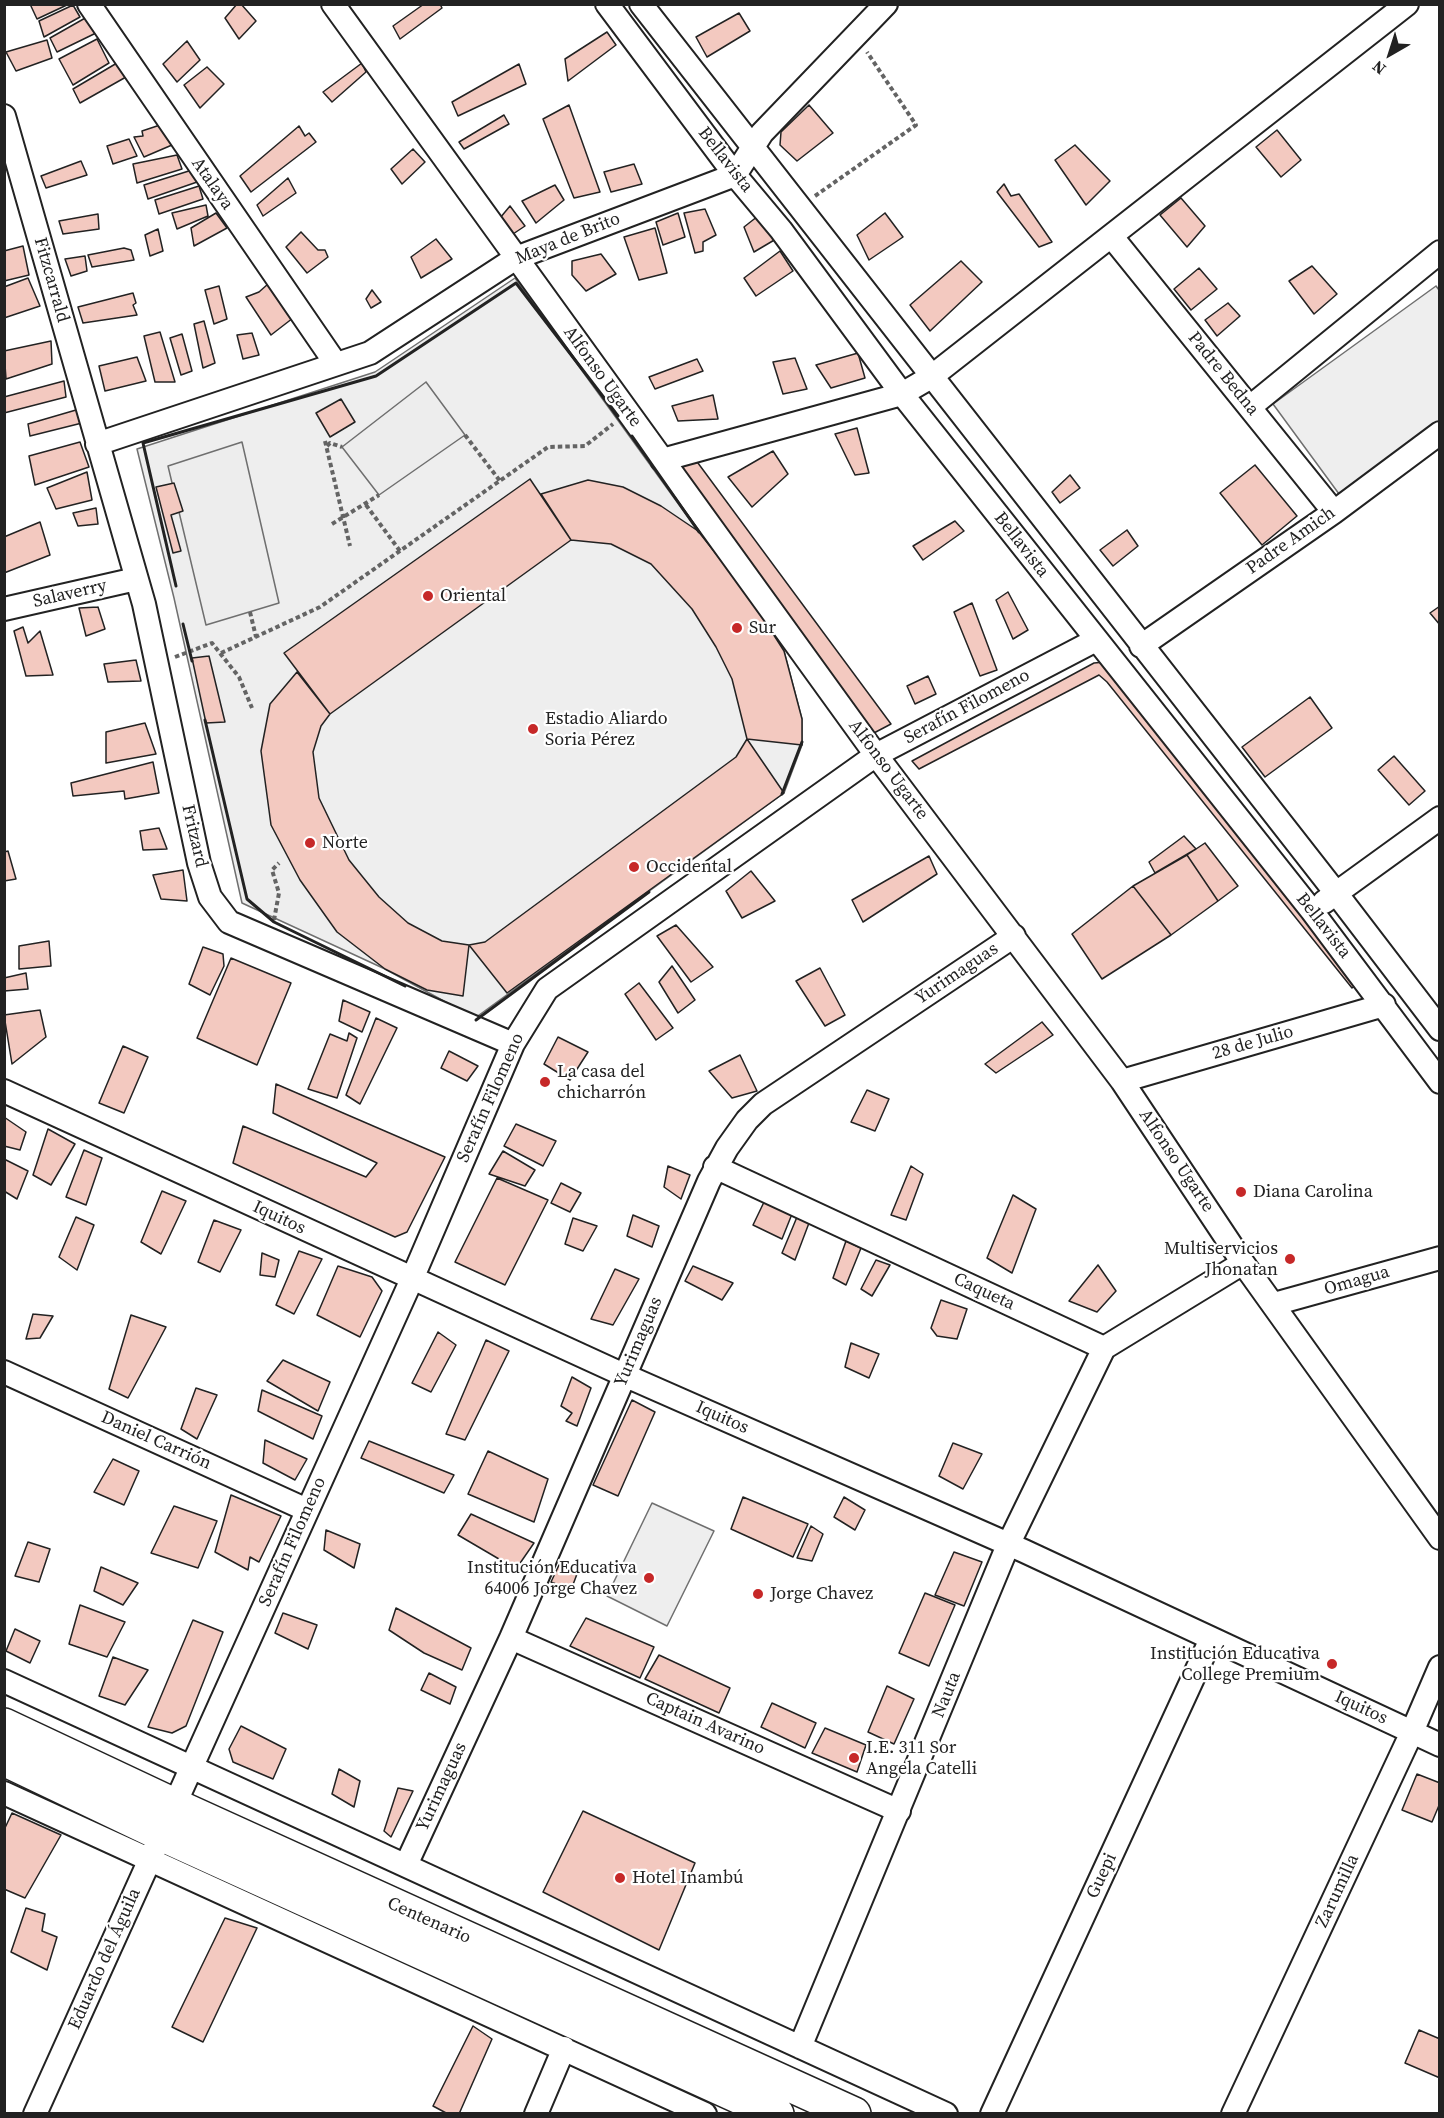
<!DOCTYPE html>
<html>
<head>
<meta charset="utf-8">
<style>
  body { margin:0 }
  #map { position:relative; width:1444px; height:2118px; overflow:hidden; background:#fff; font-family:"Source Serif 4",serif }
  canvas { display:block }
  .frame { position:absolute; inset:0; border:6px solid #222; pointer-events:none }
  .north { position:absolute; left:1360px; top:24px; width:60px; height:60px; -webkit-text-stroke:4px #fff; paint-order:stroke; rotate:219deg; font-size:16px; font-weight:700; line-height:24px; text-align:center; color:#222 }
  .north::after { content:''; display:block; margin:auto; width:21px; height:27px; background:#222; clip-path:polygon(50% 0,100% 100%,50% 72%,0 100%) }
</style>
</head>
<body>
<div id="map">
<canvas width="1444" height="2118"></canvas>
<div class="frame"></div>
<div class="north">N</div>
</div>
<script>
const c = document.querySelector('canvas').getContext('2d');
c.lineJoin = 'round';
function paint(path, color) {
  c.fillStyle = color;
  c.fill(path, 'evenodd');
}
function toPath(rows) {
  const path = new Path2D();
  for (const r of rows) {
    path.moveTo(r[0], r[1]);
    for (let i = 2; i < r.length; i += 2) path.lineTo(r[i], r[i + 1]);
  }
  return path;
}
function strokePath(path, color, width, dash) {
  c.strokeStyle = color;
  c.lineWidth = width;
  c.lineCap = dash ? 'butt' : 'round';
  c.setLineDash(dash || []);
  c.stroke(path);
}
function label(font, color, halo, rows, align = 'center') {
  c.font = font + ' "Source Serif 4",serif';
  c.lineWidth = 4.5;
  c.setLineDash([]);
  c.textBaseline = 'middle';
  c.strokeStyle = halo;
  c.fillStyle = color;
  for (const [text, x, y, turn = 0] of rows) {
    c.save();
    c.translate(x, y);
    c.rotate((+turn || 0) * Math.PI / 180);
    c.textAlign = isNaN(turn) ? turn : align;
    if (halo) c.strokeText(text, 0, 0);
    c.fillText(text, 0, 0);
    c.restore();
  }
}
const green = toPath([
  [515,278,698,531,747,593,784,651,802,719,802,745,784,793,475,1018,385,969,242,903,174,598,137,449,375,372,515,278],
  [1436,286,1439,290,1439,427,1342,498,1273,404,1436,286],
  [652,1503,714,1531,667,1626,607,1596,652,1503]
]);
paint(green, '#eee');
strokePath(green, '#6f6f6f', 1.5);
const parking = toPath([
  [426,382,465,435,379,495,342,447,426,382],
  [242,442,279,603,206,625,168,466,242,442]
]);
paint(parking, '#ededed');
strokePath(parking, '#6f6f6f', 1.5);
const building = toPath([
  [30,4,69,4,37,19,30,4],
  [237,4,241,4,256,21,239,39,225,18,237,4],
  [424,4,440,4,442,8,400,39,393,26,424,4],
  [73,5,80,17,44,37,39,21,73,5],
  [739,13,750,31,707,57,696,37,739,13],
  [87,17,96,33,57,52,50,38,87,17],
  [607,32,616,45,568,81,565,59,607,32],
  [97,39,109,63,73,85,59,59,97,39],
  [47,40,52,58,16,71,6,52,47,40],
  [187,41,200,60,177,82,163,64,187,41],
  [117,63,126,77,80,103,73,89,117,63],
  [362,63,366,72,332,102,323,92,362,63],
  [519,64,526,84,458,116,452,102,519,64],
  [207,67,224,84,200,108,184,85,207,67],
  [569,105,600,192,574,198,543,119,569,105],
  [809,105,833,133,797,161,780,145,781,132,809,105],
  [504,115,509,124,464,149,459,142,504,115],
  [160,125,172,145,144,157,134,137,143,136,142,131,160,125],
  [299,126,305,136,309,133,316,142,251,192,240,176,299,126],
  [1277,130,1301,160,1281,177,1256,147,1277,130],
  [129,139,137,156,113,164,107,146,129,139],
  [1075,145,1110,181,1086,205,1055,160,1075,145],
  [413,149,425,162,402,184,391,169,413,149],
  [177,155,182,169,137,183,133,164,177,155],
  [81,161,87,175,46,188,41,176,81,161],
  [634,164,642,184,611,192,604,172,634,164],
  [192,170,200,181,148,199,144,185,192,170],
  [288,178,296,193,263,216,257,205,288,178],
  [1004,184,1011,196,1019,194,1052,242,1039,247,997,192,1004,184],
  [555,185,564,200,536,223,522,201,555,185],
  [199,186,203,199,159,214,155,200,199,186],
  [1181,198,1205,226,1187,247,1160,215,1181,198],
  [206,205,208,216,177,229,172,213,206,205],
  [510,206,525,226,513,234,500,218,510,206],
  [705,209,716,235,703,242,703,251,695,253,684,213,705,209],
  [216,213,227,228,194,246,191,228,216,213],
  [678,213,685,237,663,245,656,222,678,213],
  [885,213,903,237,869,260,857,235,885,213],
  [98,214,99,229,63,234,59,221,98,214],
  [758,216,776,239,754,252,744,227,758,216],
  [655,228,667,273,639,280,624,237,655,228],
  [158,229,163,251,150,256,145,235,158,229],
  [301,232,318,250,325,250,328,257,307,273,286,247,301,232],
  [436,239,452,259,421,278,411,257,436,239],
  [23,246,29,275,4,281,4,251,23,246],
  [124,248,131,250,134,260,92,267,88,255,124,248],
  [780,251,793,271,756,296,744,278,780,251],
  [601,254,616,274,586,291,572,275,572,261,601,254],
  [85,256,87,271,71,276,65,259,85,256],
  [961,261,982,282,930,331,910,305,961,261],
  [1312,266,1337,294,1314,314,1289,281,1312,266],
  [1199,268,1217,289,1191,310,1174,289,1199,268],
  [28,278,40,306,4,318,4,287,28,278],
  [268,284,293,318,271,335,246,297,259,292,268,284],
  [219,286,227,319,214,324,205,290,219,286],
  [372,290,381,302,371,308,366,299,372,290],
  [133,293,136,303,133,305,137,315,83,323,78,307,133,293],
  [1228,303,1240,316,1217,336,1205,320,1228,303],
  [204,321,215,363,203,368,194,324,204,321],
  [160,332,175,382,155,382,144,336,160,332],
  [252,333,259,355,243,359,237,335,252,333],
  [182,334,192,371,181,375,170,338,182,334],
  [51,341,52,364,6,379,4,351,51,341],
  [858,353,865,378,831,388,816,365,858,353],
  [137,357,146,381,105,391,99,366,137,357],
  [795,358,807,389,783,394,773,362,795,358],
  [697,359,703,371,655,389,649,377,697,359],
  [64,381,66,397,4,413,4,397,64,381],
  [713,395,718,419,678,421,672,406,713,395],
  [341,399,355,422,330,437,316,413,341,399],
  [76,410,82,423,30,436,28,424,76,410],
  [857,428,869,473,855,475,835,434,857,428],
  [80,442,89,467,35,485,29,456,80,442],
  [773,451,788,474,752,507,728,477,773,451],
  [695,459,891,724,872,734,676,465,695,459],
  [1255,465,1297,516,1262,545,1220,493,1255,465],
  [87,472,92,500,56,509,47,488,87,472],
  [1070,475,1080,488,1060,503,1052,492,1070,475],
  [530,479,571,540,330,714,284,653,530,479],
  [588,480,623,487,661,506,698,531,747,593,784,651,802,719,802,745,747,739,732,679,716,647,692,609,651,564,611,544,571,540,541,494,588,480],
  [174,483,183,511,171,515,181,551,173,553,156,487,174,483],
  [96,508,98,524,78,526,73,513,96,508],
  [955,521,964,531,923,560,913,546,955,521],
  [40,522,50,555,4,573,4,537,40,522],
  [1127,530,1138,546,1113,566,1100,550,1127,530],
  [1008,592,1028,630,1013,639,996,600,1008,592],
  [972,603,997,670,980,676,954,612,972,603],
  [1440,606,1440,625,1430,613,1440,606],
  [98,607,105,629,86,636,79,608,98,607],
  [23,627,28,643,40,631,53,675,26,676,14,631,23,627],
  [209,656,225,722,206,723,192,658,209,656],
  [136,660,141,681,108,682,104,664,136,660],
  [1105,662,1362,981,1352,988,1107,682,1099,675,919,769,912,761,1094,663,1105,662],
  [297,672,330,714,321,726,313,752,319,798,349,860,379,897,408,923,442,941,469,945,463,996,427,990,385,969,337,932,300,880,271,825,261,751,270,704,297,672],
  [928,676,936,694,915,704,907,686,928,676],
  [1310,697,1332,728,1265,777,1242,747,1310,697],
  [145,723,156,754,106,763,106,732,145,723],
  [747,739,784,793,507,993,469,945,485,942,736,757,747,739],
  [1394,756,1425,791,1409,805,1378,770,1394,756],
  [153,762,159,793,125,799,124,791,73,796,71,783,153,762],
  [159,828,167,849,143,850,140,831,159,828],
  [1184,836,1196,849,1155,873,1149,862,1184,836],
  [1205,843,1238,886,1218,901,1187,855,1205,843],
  [8,851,16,879,4,881,4,852,8,851],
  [1187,855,1218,901,1171,935,1133,886,1187,855],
  [929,856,937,874,863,922,852,900,929,856],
  [183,870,187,901,161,899,153,875,183,870],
  [751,871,775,901,742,918,726,891,751,871],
  [1133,886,1171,935,1102,979,1072,934,1133,886],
  [676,925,713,967,691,982,657,936,676,925],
  [49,941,51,966,19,969,19,946,49,941],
  [203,947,223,954,224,966,210,995,189,984,203,947],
  [231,958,291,983,257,1065,197,1038,231,958],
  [672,966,695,1000,678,1013,659,982,672,966],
  [820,968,845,1015,825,1026,796,981,820,968],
  [26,973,28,989,4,991,4,978,26,973],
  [639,983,673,1028,656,1040,625,994,639,983],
  [343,1000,370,1012,362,1032,339,1021,343,1000],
  [40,1010,46,1037,12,1064,4,1015,40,1010],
  [376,1018,397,1028,360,1104,346,1095,376,1018],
  [1042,1022,1053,1035,996,1073,985,1064,1042,1022],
  [349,1033,357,1038,337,1098,308,1089,330,1034,347,1041,349,1033],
  [558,1037,588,1052,570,1080,544,1064,558,1037],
  [123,1046,148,1057,124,1113,99,1103,123,1046],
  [449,1051,478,1066,467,1081,441,1068,449,1051],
  [740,1055,757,1091,732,1098,709,1071,740,1055],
  [276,1084,445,1157,407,1232,395,1237,233,1163,243,1126,366,1177,377,1163,273,1113,276,1084],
  [867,1090,889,1099,875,1131,851,1122,867,1090],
  [4,1117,26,1132,20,1150,4,1146,4,1117],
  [516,1124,556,1141,543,1166,504,1146,516,1124],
  [48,1129,75,1144,51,1185,33,1175,48,1129],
  [84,1150,102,1158,86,1205,66,1197,84,1150],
  [503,1151,535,1170,525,1186,489,1174,503,1151],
  [4,1159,28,1171,17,1199,4,1191,4,1159],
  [668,1166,690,1175,681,1199,664,1187,668,1166],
  [911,1166,923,1174,906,1220,891,1215,911,1166],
  [497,1178,548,1200,505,1285,455,1262,497,1178],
  [561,1183,581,1193,570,1212,551,1203,561,1183],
  [162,1191,186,1201,161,1254,141,1242,162,1191],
  [1013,1195,1036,1209,1012,1273,987,1258,1013,1195],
  [765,1200,792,1214,782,1239,753,1225,765,1200],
  [633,1215,659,1226,652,1247,627,1236,633,1215],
  [76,1217,94,1225,77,1270,59,1257,76,1217],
  [797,1217,809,1223,795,1260,782,1253,797,1217],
  [573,1218,597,1226,583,1251,565,1244,573,1218],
  [214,1220,241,1230,220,1272,198,1262,214,1220],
  [846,1241,861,1248,846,1285,833,1278,846,1241],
  [299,1251,322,1259,294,1314,276,1305,299,1251],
  [262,1253,279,1260,275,1277,260,1275,262,1253],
  [876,1260,890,1265,872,1296,861,1289,876,1260],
  [1098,1265,1116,1291,1097,1312,1069,1301,1098,1265],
  [338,1266,372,1277,382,1291,360,1337,317,1315,338,1266],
  [693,1266,733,1283,722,1300,685,1281,693,1266],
  [615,1269,639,1279,613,1325,591,1319,615,1269],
  [941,1300,967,1309,957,1339,937,1336,931,1328,941,1300],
  [33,1314,53,1316,40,1338,26,1339,33,1314],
  [131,1315,166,1327,128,1398,109,1389,131,1315],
  [438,1332,456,1345,431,1392,412,1383,438,1332],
  [486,1340,509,1351,465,1440,446,1434,486,1340],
  [851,1343,879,1354,869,1378,845,1367,851,1343],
  [283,1360,330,1382,318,1411,267,1381,283,1360],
  [572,1377,591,1388,577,1426,566,1421,572,1413,561,1406,572,1377],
  [196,1388,217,1395,197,1439,181,1429,196,1388],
  [262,1390,322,1416,313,1439,258,1411,262,1390],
  [632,1400,655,1412,618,1496,593,1485,632,1400],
  [265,1440,307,1459,295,1480,263,1463,265,1440],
  [369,1441,454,1475,444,1493,361,1458,369,1441],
  [953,1443,982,1454,963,1489,939,1476,953,1443],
  [488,1451,548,1479,534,1522,468,1494,488,1451],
  [113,1459,139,1471,124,1505,94,1492,113,1459],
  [231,1495,281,1516,259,1562,250,1557,248,1570,215,1552,231,1495],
  [743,1497,808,1524,793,1557,731,1529,743,1497],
  [844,1497,865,1510,855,1530,834,1517,844,1497],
  [174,1506,217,1521,198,1568,151,1553,174,1506],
  [471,1514,534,1543,516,1569,458,1535,471,1514],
  [811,1526,823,1534,812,1561,797,1558,811,1526],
  [326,1530,360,1544,354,1568,324,1550,326,1530],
  [28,1542,50,1549,39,1582,15,1576,28,1542],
  [954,1552,982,1562,964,1606,935,1595,954,1552],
  [559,1565,577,1574,571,1590,551,1582,559,1565],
  [101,1567,138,1583,123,1605,94,1591,101,1567],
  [925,1593,955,1605,929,1666,899,1653,925,1593],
  [80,1605,125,1622,107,1657,69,1644,80,1605],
  [396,1608,471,1648,462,1670,424,1653,389,1630,396,1608],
  [283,1613,317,1625,308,1649,275,1633,283,1613],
  [586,1618,654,1647,640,1678,570,1646,586,1618],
  [193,1620,223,1632,186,1726,172,1733,148,1727,193,1620],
  [15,1629,40,1641,30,1663,6,1651,15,1629],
  [659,1655,730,1688,719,1713,645,1679,659,1655],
  [113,1657,148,1670,125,1705,99,1696,113,1657],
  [429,1673,456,1687,450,1704,421,1690,429,1673],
  [887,1686,914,1699,894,1744,868,1732,887,1686],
  [772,1703,816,1723,805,1748,761,1727,772,1703],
  [241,1726,286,1749,273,1779,233,1762,229,1749,241,1726],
  [825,1728,866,1745,857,1772,812,1753,825,1728],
  [339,1769,360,1781,354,1807,332,1794,339,1769],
  [1417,1774,1440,1783,1440,1803,1432,1822,1402,1810,1417,1774],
  [398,1788,413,1791,391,1837,384,1831,398,1788],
  [583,1811,695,1863,659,1950,543,1892,583,1811],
  [12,1813,61,1835,25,1898,4,1889,4,1830,12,1813],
  [26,1908,45,1914,42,1931,57,1937,47,1970,11,1952,26,1908],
  [225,1918,257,1928,203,2042,172,2027,225,1918],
  [473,2026,492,2039,459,2114,448,2114,433,2106,473,2026],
  [1419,2030,1440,2039,1440,2078,1405,2063,1419,2030]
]);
paint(building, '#f3c9c0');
strokePath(building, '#222', 1.5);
const minor = toPath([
  [89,4,336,364],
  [333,4,876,755,1122,1081,1243,1263,1440,1538],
  [607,4,735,175,781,230,902,394,1312,911,1440,1082],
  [641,4,1336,893,1440,1029],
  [4,116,144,604,199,863,210,897,229,922,513,1044],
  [1112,237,1334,512],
  [1250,407,1440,252],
  [97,444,370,353,516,258,735,175,762,133,886,4],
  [662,460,902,394,931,377,1407,4],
  [4,609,136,579],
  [1141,646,1334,512,1440,433],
  [1324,902,1440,818],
  [1122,1081,1384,1005],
  [4,1091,624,1375,1024,1551,1440,1745],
  [715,1167,1104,1348,1243,1263],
  [1274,1304,1440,1258],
  [4,1372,307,1510],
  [511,1638,899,1811],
  [4,1681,946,2114],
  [4,1793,705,2114],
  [406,1865,511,1638,709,1181,727,1148,747,1120,763,1104,1014,936],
  [800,2047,1008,1545,1104,1348],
  [35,2114,412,1279,513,1044,547,989,876,755,1096,640],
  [536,2114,564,2048],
  [992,2114,1211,1639],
  [1233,2114,1412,1732,1440,1667]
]);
const highway = toPath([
  [4,1725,174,1805,854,2114],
  [4,1759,161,1834,777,2114]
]);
strokePath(minor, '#222', 26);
strokePath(highway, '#222', 36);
strokePath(toPath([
  [815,196,916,125,867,52],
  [465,435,500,481],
  [325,441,350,546],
  [327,446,330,443,342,447],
  [366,505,400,551],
  [332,524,379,495],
  [250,612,256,637],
  [221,653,320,607,548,447,585,446,613,424],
  [175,657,212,643,239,677,252,708],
  [274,920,279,893,272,870,279,863]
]), '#646464', 4, [4.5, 3]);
strokePath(minor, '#fff', 22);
strokePath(highway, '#fff', 33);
strokePath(toPath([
  [632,436,699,532],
  [176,586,143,443,376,376,516,283,618,416],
  [183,624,192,661],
  [205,720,247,899,274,922,405,986],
  [782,794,802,742],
  [476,1020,649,892]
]), '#222', 3);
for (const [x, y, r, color] of [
  [428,596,6,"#c62828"],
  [737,628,6,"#c62828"],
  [533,729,6,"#c62828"],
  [310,843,6,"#c62828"],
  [634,867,6,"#c62828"],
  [545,1082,6,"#c62828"],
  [1241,1192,6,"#c62828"],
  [1290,1259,6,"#c62828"],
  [649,1578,6,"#c62828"],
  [758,1594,6,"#c62828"],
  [1332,1664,6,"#c62828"],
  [854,1758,6,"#c62828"],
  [620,1878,6,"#c62828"]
]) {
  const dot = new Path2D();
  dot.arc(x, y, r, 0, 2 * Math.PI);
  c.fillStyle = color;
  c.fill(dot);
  strokePath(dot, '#fff', 2);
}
label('18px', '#222', '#fff', [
  ["Bellavista",725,160,52],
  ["Atalaya",212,184,55],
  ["Maya de Brito",568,239,-22],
  ["Fitzcarrald",51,280,74],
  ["Padre Bedna",1223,374,51],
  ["Alfonso Ugarte",602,377,54],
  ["Padre Amich",1291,541,-35],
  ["Bellavista",1021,545,52],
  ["Salaverry",70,594,-13],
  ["Serafín Filomeno",967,707,-28],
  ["Alfonso Ugarte",888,770,53],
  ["Fritzard",194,836,77],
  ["Bellavista",1323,926,52],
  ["Yurimaguas",957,974,-34],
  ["28 de Julio",1253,1043,-16],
  ["Serafín Filomeno",491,1098,-66],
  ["Alfonso Ugarte",1176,1161,56],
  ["Iquitos",279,1218,25],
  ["Omagua",1357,1281,-16],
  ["Caqueta",984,1292,25],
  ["Yurimaguas",639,1342,-67],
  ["Iquitos",722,1418,24],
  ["Daniel Carrión",156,1441,24],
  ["Serafín Filomeno",293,1542,-66],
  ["Nauta",947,1695,-68],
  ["Iquitos",1361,1708,25],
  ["Captain Avarino",705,1724,24],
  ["Yurimaguas",442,1787,-65],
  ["Guepi",1102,1876,-65],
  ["Zarumilla",1338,1891,-65],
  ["Centenario",429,1921,24],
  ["Eduardo del Águila",105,1959,-66]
]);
label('18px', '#222', '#fff', [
  ["Oriental",440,596],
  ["Sur",749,628],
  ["Estadio Aliardo",545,719],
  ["Soria Pérez",545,740],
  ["Norte",322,843],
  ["Occidental",646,867],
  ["La casa del",557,1072],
  ["chicharrón",557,1093],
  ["Diana Carolina",1253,1192],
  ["Multiservicios",1278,1249,"right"],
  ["Jhonatan",1278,1270,"right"],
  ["Institución Educativa",637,1568,"right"],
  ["64006 Jorge Chavez",637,1589,"right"],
  ["Jorge Chavez",770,1594],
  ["Institución Educativa",1320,1654,"right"],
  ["College Premium",1320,1675,"right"],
  ["I.E. 311 Sor",866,1748],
  ["Angela Catelli",866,1769],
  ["Hotel Inambú",632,1878]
], 'left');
</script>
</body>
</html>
